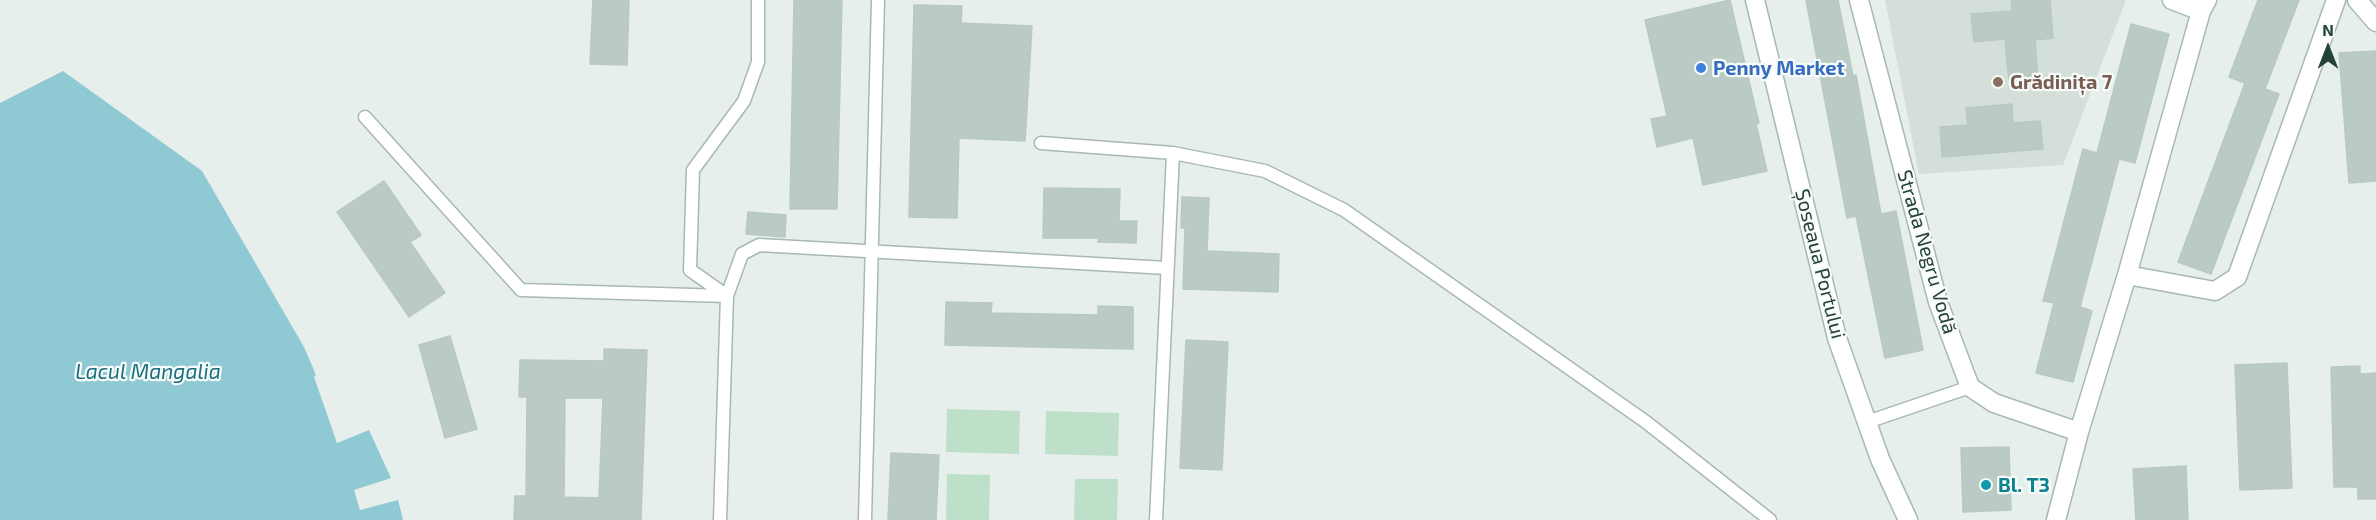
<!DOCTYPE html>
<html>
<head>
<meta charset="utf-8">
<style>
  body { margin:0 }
  #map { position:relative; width:2376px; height:520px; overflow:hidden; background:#e6efeb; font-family:"Exo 2",sans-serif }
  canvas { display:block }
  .north { position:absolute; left:2298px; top:18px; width:60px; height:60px; -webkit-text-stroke:4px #f7fbf9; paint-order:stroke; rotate:0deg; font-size:16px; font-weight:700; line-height:24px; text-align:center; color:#24423a }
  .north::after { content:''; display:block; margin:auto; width:21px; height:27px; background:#24423a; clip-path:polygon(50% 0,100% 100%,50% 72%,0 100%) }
</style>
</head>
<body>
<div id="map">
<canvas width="2376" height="520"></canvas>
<div class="north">N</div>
</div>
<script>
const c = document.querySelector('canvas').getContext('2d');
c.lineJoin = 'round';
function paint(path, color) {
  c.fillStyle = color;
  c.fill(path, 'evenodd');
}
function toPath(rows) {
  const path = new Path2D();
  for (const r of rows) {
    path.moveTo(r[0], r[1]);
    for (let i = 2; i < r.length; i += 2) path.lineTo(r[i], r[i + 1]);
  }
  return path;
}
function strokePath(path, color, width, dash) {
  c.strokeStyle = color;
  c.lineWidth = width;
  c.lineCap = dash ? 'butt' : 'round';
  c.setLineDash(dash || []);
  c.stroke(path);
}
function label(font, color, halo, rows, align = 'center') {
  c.font = font + ' "Exo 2",sans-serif';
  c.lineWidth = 4.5;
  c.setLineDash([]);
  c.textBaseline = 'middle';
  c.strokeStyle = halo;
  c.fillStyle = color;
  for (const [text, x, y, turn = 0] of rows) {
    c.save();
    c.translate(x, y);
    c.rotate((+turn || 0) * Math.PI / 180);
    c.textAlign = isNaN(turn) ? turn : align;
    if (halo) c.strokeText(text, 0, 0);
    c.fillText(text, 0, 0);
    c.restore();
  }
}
paint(toPath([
  [1885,0,2126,0,2063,165,1919,174]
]), '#d4dfda');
paint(toPath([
  [947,409,1020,411,1019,454,946,452],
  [1046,411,1119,413,1118,456,1045,454],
  [947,474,990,475,989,520,946,520],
  [1075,479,1118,479,1117,520,1074,520]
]), '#bfe0c8');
paint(toPath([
  [63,71,202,171,304,347,316,375,314,377,337,443,369,430,391,478,354,490,360,510,398,500,403,520,0,520,0,103]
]), '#8ec9d4');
const building = toPath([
  [593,0,629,0,627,65,590,64,593,0],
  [794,0,842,0,837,209,790,209,794,0],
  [1730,0,1759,123,1756,124,1767,171,1703,185,1693,138,1657,147,1651,119,1667,116,1645,20,1730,0],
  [1806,0,1838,0,1853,76,1856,75,1881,214,1896,211,1923,350,1885,358,1856,216,1847,218,1806,0],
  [2011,0,2050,0,2053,38,2035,40,2038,78,2009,81,2005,39,1974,42,1971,14,2012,11,2011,0],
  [2258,0,2299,0,2265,89,2279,94,2211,274,2178,262,2245,83,2229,77,2258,0],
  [914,5,962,6,961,23,1032,26,1025,141,959,138,957,218,909,217,914,5],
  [2131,24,2169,34,2135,163,2119,159,2080,307,2092,311,2073,382,2036,373,2054,303,2043,301,2083,149,2097,153,2131,24],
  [2376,51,2376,181,2349,183,2339,53,2376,51],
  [2012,104,2013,123,2040,121,2043,149,1942,157,1940,127,1968,125,1966,108,2012,104],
  [384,181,421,235,410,242,445,293,409,317,337,212,384,181],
  [1044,188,1120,189,1119,221,1137,221,1136,243,1098,242,1098,238,1043,238,1044,188],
  [1182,197,1209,198,1207,251,1279,254,1278,292,1183,289,1185,228,1181,228,1182,197],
  [748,212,786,215,785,237,746,234,748,212],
  [946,302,992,303,991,313,1098,315,1098,306,1133,307,1133,349,945,345,946,302],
  [450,336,477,429,445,438,419,345,450,336],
  [1186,340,1228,342,1222,470,1180,468,1186,340],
  [604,349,647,350,641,520,514,520,515,496,526,496,527,397,519,397,520,360,604,361,604,349],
  [565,398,603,398,599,498,564,497,565,398],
  [2287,363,2292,488,2240,490,2235,365,2287,363],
  [2360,366,2360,374,2376,373,2376,499,2358,499,2358,487,2334,487,2331,367,2360,366],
  [2009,447,2011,510,1963,512,1961,448,2009,447],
  [891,453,939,455,936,520,888,520,891,453],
  [2186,466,2188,520,2136,520,2133,469,2186,466]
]);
paint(building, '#bbcac4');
strokePath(building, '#b8c9c2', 1.5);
const lane = toPath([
  [365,117,521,290,727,296,742,254,759,245,1167,268],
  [1041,143,1173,153,1265,171,1344,210,1646,422,1770,520],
  [1867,422,1970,387],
  [720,520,727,296,690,270,693,170,744,101,758,62,758,0],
  [865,520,878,0],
  [1156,520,1173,153]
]);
const street = toPath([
  [1859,0,1938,302,1970,387,1994,403,2079,432],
  [2172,0,2201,11],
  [2357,0,2376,22],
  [2127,275,2215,291,2237,277,2336,0],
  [2056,520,2079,432,2127,275,2201,11,2207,0]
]);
const secondary = toPath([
  [1755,0,1837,338,1880,459,1908,520]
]);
strokePath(lane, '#a8b8b2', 15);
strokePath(street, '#a8b8b2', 21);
strokePath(secondary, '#a4bbb3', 21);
strokePath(lane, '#fff', 12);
strokePath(street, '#fff', 18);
strokePath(secondary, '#fff', 18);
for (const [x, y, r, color] of [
  [1701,68,6,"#3f7fe0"],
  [1998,82,6,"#8d6e63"],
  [1986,485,6,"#0f9aa8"]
]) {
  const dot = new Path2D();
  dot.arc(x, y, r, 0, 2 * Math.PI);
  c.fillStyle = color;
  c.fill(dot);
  strokePath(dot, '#f7fbf9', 2);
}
label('bold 20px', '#366cbe', '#f7fbf9', [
  ["Penny Market",1713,68]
], 'left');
label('bold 20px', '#785e54', '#f7fbf9', [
  ["Grădinița 7",2010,82]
], 'left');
label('20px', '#24423a', '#f7fbf9', [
  ["Strada Negru Vodă",1927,252,74],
  ["Șoseaua Portului",1820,264,76]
]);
label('bold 20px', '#0d838f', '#f7fbf9', [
  ["Bl. T3",1998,485]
], 'left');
label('italic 21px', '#1c6f80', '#f7fbf9', [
  ["Lacul Mangalia",148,372]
]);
</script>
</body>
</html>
